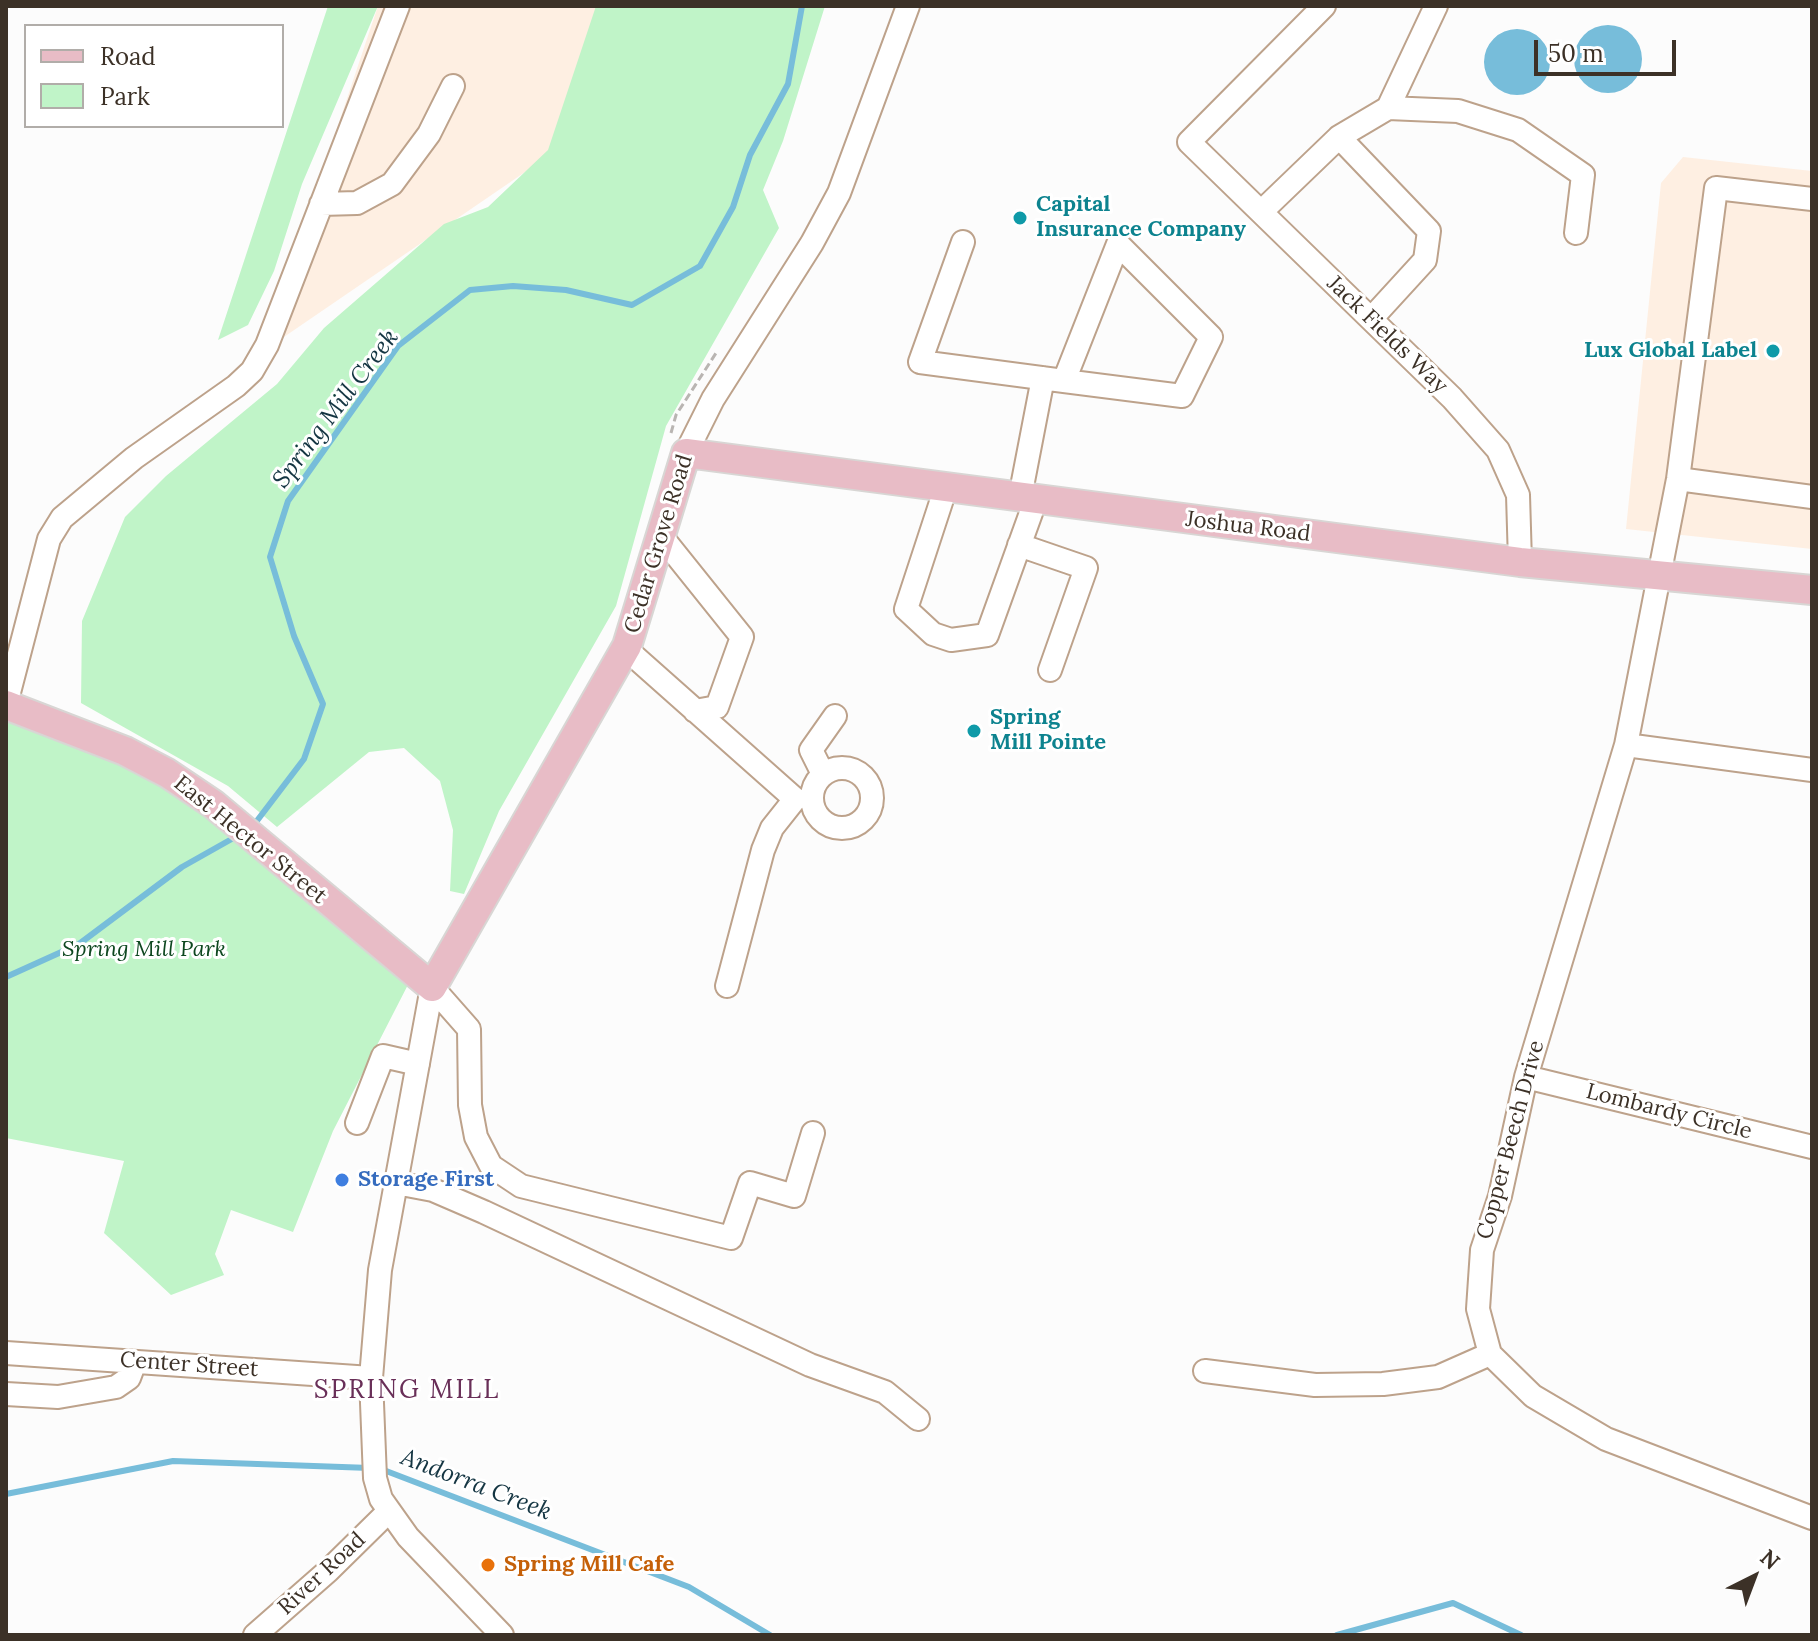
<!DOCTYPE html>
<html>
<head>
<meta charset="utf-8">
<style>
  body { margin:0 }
  #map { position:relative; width:1818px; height:1641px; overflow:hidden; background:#fcfcfc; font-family:Lora,serif }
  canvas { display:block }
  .frame { position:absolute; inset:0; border:8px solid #3c3127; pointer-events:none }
  .legend { position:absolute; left:24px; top:24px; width:260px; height:104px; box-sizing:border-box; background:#fff; border:2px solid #b1ada9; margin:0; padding:10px 14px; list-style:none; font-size:24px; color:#3c3127 }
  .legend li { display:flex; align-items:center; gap:16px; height:40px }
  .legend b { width:40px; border:2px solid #b1ada9 }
  .north { position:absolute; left:1714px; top:1537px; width:80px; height:80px; -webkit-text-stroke:6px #fff; paint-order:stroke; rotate:42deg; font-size:22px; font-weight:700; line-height:32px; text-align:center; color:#3c3127 }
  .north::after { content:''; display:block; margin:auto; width:28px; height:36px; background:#3c3127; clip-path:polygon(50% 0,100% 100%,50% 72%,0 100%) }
  .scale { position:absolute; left:1534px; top:40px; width:142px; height:36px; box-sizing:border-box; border:4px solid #3c3127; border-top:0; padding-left:10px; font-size:24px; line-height:28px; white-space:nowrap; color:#3c3127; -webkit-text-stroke:6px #fff; paint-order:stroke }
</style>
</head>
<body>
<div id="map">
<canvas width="1818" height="1641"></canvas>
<div class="frame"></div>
<ul class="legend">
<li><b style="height:10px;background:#e8bcc6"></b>Road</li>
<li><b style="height:22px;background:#c0f4c8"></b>Park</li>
</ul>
<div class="north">N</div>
<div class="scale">50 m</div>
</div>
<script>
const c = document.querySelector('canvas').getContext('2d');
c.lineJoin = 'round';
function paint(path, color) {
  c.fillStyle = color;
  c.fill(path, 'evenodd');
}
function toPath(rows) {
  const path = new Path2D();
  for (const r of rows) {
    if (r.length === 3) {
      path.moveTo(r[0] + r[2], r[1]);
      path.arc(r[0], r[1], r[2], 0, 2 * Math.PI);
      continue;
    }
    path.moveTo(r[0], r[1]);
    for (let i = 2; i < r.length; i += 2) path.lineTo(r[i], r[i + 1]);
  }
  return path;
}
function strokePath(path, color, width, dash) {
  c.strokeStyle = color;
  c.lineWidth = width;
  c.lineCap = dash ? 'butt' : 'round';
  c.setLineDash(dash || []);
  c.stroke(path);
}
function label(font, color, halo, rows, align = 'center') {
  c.font = font + ' Lora,serif';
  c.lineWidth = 6;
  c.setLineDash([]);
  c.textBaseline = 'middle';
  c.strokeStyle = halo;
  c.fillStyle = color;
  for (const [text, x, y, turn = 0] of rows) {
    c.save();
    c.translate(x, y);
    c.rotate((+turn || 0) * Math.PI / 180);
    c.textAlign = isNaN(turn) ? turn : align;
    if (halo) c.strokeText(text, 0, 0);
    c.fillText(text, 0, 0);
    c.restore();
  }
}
paint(toPath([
  [378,6,598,6,547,157,262,352],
  [1683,157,1812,171,1812,549,1626,529,1661,183]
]), '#feefe2');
paint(toPath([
  [328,6,378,6,302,184,274,271,248,325,218,340],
  [596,6,825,6,783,141,763,190,779,228,666,426,616,606,499,811,464,894,450,891,453,830,440,781,404,748,369,752,277,827,228,786,81,703,82,621,125,517,166,476,277,384,324,328,444,224,488,207,548,150],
  [6,705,125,751,414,973,333,1131,293,1232,231,1210,215,1254,224,1275,171,1295,104,1233,124,1161,6,1138]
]), '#c0f4c8');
paint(toPath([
  [1608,59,34],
  [1517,62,33]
]), '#77bdda');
strokePath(toPath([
  [253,826,304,759,323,704,294,636,270,557,288,501,398,346,470,290,513,286,566,290,632,305,700,266,733,207,750,155,788,84,802,6],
  [6,977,79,944,182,867,237,836],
  [381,1469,689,1587,770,1635],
  [6,1494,173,1461,370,1468],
  [1337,1635,1453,1603,1521,1635]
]), '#77bdda', 6);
const minor = toPath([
  [1324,6,1189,142,1452,398,1498,450,1518,495,1520,562],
  [1388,108,1436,6],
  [1339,137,1429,231,1425,260,1371,319],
  [1812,199,1716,188,1678,479,1626,745,1526,1077,1500,1196,1482,1250,1478,1309,1490,1354,1533,1396,1606,1439,1812,1518],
  [321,204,357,203,392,184,429,134,453,86],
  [1261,212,1339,137,1388,108,1458,111,1518,130,1583,175,1576,233],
  [963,242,920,362,1064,381,1182,396,1211,337,1118,244,1064,381],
  [686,453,713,399,812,243,839,193,908,6],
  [1678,479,1812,497],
  [946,487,906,609,933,634,951,640,987,635,1036,499],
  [1020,497,1043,378],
  [661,536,742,637,717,707,695,711],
  [1019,545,1086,568,1050,670],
  [626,649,795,799,772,828,763,850,727,986],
  [6,704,49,539,62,518,134,458,236,386,252,371,267,345,398,6],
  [1626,745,1812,770],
  [842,798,30],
  [823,774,811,750,835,716],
  [432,987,380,1270,371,1378,375,1478,381,1499,408,1537,502,1635],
  [432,987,469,1029,470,1105,476,1137,491,1166,521,1186,731,1238,750,1183,794,1196,813,1133],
  [1526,1077,1812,1147],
  [357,1123,383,1056,418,1064],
  [396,1183,433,1190,484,1212,810,1365,885,1392,918,1419],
  [6,1353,371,1378],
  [1205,1371,1315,1385,1383,1384,1438,1377,1490,1354],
  [6,1394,58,1397,116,1387,129,1378,135,1362],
  [255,1635,328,1571,388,1512]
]);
const major = toPath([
  [6,705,125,751,167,773,213,804,432,987,627,646,686,453,1520,562,1812,590]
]);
strokePath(minor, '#bda28b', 26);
strokePath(major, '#d8d6d4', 32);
strokePath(toPath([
  [671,433,676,415,718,350]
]), '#b9b5b2', 3, [8, 4]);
strokePath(minor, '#fff', 22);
strokePath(major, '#e8bcc6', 28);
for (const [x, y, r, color] of [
  [1020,218,8,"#0f9aa8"],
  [1773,351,8,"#0f9aa8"],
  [974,731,8,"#0f9aa8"],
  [342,1180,8,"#3f7fe0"],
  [488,1565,8,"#e8710a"]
]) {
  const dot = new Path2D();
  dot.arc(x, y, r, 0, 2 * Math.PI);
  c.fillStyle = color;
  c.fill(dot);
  strokePath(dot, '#fff', 3);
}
label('bold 22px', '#0d838f', '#fff', [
  ["Capital",1036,205],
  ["Insurance Company",1036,230],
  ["Lux Global Label",1757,351,"right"],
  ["Spring",990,718],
  ["Mill Pointe",990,743]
], 'left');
label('22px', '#3c3127', '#fff', [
  ["Jack Fields Way",1387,335,44],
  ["Joshua Road",1248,527,7],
  ["Cedar Grove Road",659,544,-73],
  ["East Hector Street",250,840,39],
  ["Lombardy Circle",1669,1112,14],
  ["Copper Beech Drive",1511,1140,-75],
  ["Center Street",189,1365,4],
  ["River Road",322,1574,-43]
]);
label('italic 22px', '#0d471f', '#fff', [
  ["Spring Mill Park",144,950]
]);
label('bold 22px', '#366cbe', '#fff', [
  ["Storage First",358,1180]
], 'left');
label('bold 22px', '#c56008', '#fff', [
  ["Spring Mill Cafe",504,1565]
], 'left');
label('italic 24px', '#143542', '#fff', [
  ["Spring Mill Creek",336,409,-53],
  ["Andorra Creek",476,1485,21]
]);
c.letterSpacing = '2px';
label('26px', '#692f58', '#fff', [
  ["SPRING MILL",407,1391]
]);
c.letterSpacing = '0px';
</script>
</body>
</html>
